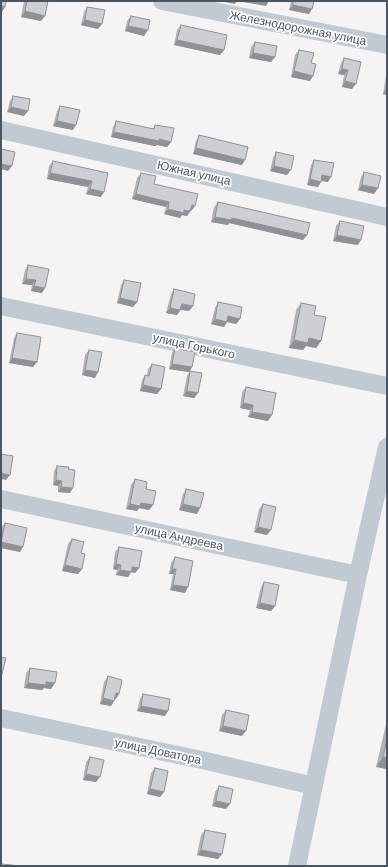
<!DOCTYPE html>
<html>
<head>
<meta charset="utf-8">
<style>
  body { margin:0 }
  #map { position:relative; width:388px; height:867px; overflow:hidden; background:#f5f3f3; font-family:Barlow,sans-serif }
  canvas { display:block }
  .frame { position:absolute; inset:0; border:2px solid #4a5661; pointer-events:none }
</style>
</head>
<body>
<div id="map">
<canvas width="388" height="867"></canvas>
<div class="frame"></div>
</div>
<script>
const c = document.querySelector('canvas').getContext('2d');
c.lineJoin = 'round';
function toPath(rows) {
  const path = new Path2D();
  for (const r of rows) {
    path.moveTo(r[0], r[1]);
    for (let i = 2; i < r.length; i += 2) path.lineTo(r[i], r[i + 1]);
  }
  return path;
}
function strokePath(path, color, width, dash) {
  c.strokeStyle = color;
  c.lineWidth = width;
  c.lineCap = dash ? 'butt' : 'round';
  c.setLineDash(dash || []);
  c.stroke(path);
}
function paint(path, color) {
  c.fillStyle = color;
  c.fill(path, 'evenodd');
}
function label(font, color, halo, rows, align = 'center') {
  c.font = font + ' Barlow,sans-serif';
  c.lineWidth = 3.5;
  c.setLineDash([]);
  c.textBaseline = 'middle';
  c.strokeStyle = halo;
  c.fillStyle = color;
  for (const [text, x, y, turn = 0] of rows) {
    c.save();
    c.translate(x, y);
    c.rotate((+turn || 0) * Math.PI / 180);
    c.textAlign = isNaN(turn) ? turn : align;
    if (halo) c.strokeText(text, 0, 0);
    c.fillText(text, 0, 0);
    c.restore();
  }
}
strokePath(toPath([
  [162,1,387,45],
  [1,130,387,217],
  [1,306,387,386],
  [1,499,358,575],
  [1,718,202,760,314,786],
  [297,866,358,575,387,447]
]), '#c1cad2', 18);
paint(toPath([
  [24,1,48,1,41,21,21,17],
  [291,1,314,1,309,14,289,10],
  [87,7,102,24,98,29,81,25,84,12],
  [131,16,144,36,125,31,127,21],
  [181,25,224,50,220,55,174,45,177,30],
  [255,42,275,57,271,62,249,58,251,47],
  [299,50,311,63,310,81,291,77,295,55],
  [344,58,361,62,352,89,342,87,344,75,338,74,341,63],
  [387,75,387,95,383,94,386,76],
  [13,96,24,116,7,112,10,101],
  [60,106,73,130,53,126,57,111],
  [116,121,153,129,155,125,171,142,167,147,157,145,155,146,111,137,113,127],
  [199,135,242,165,193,154,196,141],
  [276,152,287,175,270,171,273,158],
  [314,160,328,182,321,181,318,187,307,185,311,165],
  [53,161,108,173,101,197,86,194,88,187,47,179,49,166],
  [364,172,378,188,374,194,358,190,361,177],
  [141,173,154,184,195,206,187,216,182,215,180,218,164,214,166,207,132,199,137,178],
  [218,202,307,235,303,240,229,223,228,225,211,222,214,207],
  [340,221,358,245,333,241,336,226],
  [28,265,42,293,31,291,32,285,22,284,25,270],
  [124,280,137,302,133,307,117,303,121,285],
  [174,289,189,311,181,310,177,315,166,313,171,294],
  [218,302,240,319,236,324,227,322,224,327,211,324,215,308],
  [301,303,321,341,316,348,306,346,303,350,289,348,296,310],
  [17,333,37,362,33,367,9,363,14,338],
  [175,348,192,367,189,372,169,369,172,353],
  [89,350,95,378,82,375,85,355],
  [152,364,161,389,157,394,140,391,142,380,145,375,147,375,148,369],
  [190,371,198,393,194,398,183,396,187,376],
  [246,387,268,421,248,417,250,410,240,408,242,392],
  [57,466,70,493,58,492,58,486,53,485,54,471],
  [135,479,146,489,153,505,149,510,139,508,137,511,126,509,131,485],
  [186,489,197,514,179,510,183,494],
  [263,504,267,535,254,532,259,509],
  [5,523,23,547,20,552,1,548,1,528],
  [72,539,81,553,82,569,78,574,62,571,68,544],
  [119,547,139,568,135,573,131,572,128,577,116,575,117,570,113,569,115,552],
  [175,557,185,593,170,590,173,574,169,574,171,563],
  [264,582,275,606,271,611,256,608,261,587],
  [30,668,55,683,51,689,44,688,42,690,24,688,26,673],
  [108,676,116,699,115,699,114,701,111,706,100,704,104,682],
  [143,694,165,716,137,711,140,699],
  [226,710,242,736,219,731,222,715],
  [387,720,387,769,376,767],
  [90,757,96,782,83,780,86,762],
  [155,768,164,792,160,797,147,794,151,773],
  [219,786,226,809,212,806,215,792],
  [205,830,222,854,218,859,197,855,201,835]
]), '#b0b2b7');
paint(toPath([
  [225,1,269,1,266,6,237,1,235,4,224,2],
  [293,5,312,9,309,14,289,10],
  [1,6,5,7,2,12,1,12],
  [25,11,45,16,41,21,21,17],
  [85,20,102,24,98,29,81,25],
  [128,26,148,30,144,36,125,31],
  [177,40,224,50,220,55,174,45],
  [253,53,275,57,271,62,249,58],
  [342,69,348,70,344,75,338,74],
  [294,71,313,76,310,81,291,77],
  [345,81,356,84,352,89,342,87],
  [386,89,387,89,387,95,383,94],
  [11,107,28,111,24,116,7,112],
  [57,121,76,125,73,130,53,126],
  [114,132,159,139,171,142,167,147,157,145,155,146,111,137],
  [196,148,245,160,242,165,193,154],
  [1,164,12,166,8,171,1,169],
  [274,166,291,170,287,175,270,171],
  [50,173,92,181,88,187,47,179],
  [322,175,331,177,328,182,319,180],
  [310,179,321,182,318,187,307,185],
  [362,185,378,188,374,194,358,190],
  [90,189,104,192,101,197,86,194],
  [136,194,169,202,166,207,132,199],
  [192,205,195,206,191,211,188,210],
  [168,209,184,210,190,211,187,216,182,215,180,218,164,214],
  [215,217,232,218,307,235,303,240,229,223,228,225,211,222],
  [337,235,361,240,358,245,333,241],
  [26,279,36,280,32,285,22,284],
  [34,286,45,288,42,293,31,291],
  [120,298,137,302,133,307,117,303],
  [182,304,193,306,189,311,178,309],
  [170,308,180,310,177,315,166,313],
  [228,316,240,319,236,324,227,322,224,327,211,324,215,319],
  [309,338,321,341,316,348,306,346,303,350,289,348,294,340],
  [12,358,37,362,33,367,9,363],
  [172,364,192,367,189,372,169,369],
  [85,370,98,372,95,378,82,375],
  [143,385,161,389,157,394,140,391],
  [187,391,198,393,194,398,183,396],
  [243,403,253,405,250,410,240,408],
  [252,412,272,415,268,421,248,417],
  [1,473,10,475,6,480,1,479],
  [56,480,62,481,58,486,53,485],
  [61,487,73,488,70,493,58,492],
  [141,503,153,505,149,510,139,508,137,511,126,509,130,504],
  [183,504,200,508,197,514,179,510],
  [258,527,271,530,267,535,254,532],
  [1,542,23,547,20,552,1,548],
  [116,564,121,565,117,570,113,569],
  [65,565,82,569,78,574,62,571],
  [132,567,139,568,135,573,131,572,128,577,116,575,120,570],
  [172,569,176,569,173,574,169,574],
  [173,585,188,587,185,593,170,590],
  [260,603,275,606,271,611,256,608],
  [46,682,55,683,51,689,44,688,42,690,24,688,28,683],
  [116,693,119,694,116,699,113,698],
  [103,698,114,701,111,706,100,704],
  [141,706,168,711,165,716,137,711],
  [223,726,246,731,242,736,219,731],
  [383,757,387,758,387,769,376,767],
  [86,774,100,777,96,782,83,780],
  [150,789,164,792,160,797,147,794],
  [216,801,230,804,226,809,212,806],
  [201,850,222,854,218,859,197,855]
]), '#909195');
const building = toPath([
  [1,1,6,1,5,7,1,6,1,1],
  [27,1,48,1,45,16,25,11,27,1],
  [293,1,314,1,312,9,293,5,293,1],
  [87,7,105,10,102,24,85,20,87,7],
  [131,16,150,20,148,30,128,26,131,16],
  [181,25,227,35,224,50,177,40,181,25],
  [255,42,277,46,275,57,253,53,255,42],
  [299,50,314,53,311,63,316,64,313,76,294,71,299,50],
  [344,58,361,62,356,84,345,81,348,70,342,69,344,58],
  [13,96,30,99,28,111,11,107,13,96],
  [60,106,80,110,76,125,57,121,60,106],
  [116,121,154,129,155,125,174,128,171,142,159,139,159,141,114,132,116,121],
  [199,135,248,147,245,160,196,148,199,135],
  [1,149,15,152,12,166,1,164,1,149],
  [276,152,294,156,291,170,274,166,276,152],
  [314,160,334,163,331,177,322,175,321,182,310,179,314,160],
  [53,161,108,173,104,192,90,189,92,181,50,173,53,161],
  [364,172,381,176,378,188,362,185,364,172],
  [141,173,156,176,154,184,198,194,195,206,192,205,190,211,184,210,184,213,168,209,169,202,136,194,141,173],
  [218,202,310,223,307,235,232,218,231,220,215,217,218,202],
  [340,221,364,226,361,240,337,235,340,221],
  [28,265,49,269,45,288,34,286,36,280,26,279,28,265],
  [124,280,141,283,137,302,120,298,124,280],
  [174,289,195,294,193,306,182,304,180,310,170,308,174,289],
  [218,302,242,307,240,319,228,316,227,322,215,319,218,302],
  [301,303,316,306,314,315,326,317,321,341,309,338,308,343,294,340,301,303],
  [17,333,41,337,37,362,12,358,17,333],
  [175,348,195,352,192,367,172,364,175,348],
  [89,350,102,352,98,372,85,370,89,350],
  [152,364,165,367,161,389,143,385,145,375,149,376,152,364],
  [190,371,202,373,198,393,187,391,190,371],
  [246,387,276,393,272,415,252,412,253,405,243,403,246,387],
  [1,454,13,456,10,475,1,473,1,454],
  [57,466,69,467,68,469,75,470,73,488,61,487,62,481,56,480,57,466],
  [135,479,147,482,146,489,156,491,153,505,141,503,140,506,130,504,135,479],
  [186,489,204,493,200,508,183,504,186,489],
  [263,504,276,507,271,530,258,527,263,504],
  [5,523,27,528,23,547,1,542,5,523],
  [72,539,84,542,81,553,85,554,82,569,65,565,72,539],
  [119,547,142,551,139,568,132,567,132,572,120,570,121,565,116,564,119,547],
  [175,557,193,561,188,587,173,585,176,569,172,569,175,557],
  [264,582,279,585,275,606,260,603,264,582],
  [1,657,6,658,1,678,1,657],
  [30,668,57,672,55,683,46,682,46,685,28,683,30,668],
  [108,676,122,680,119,694,116,693,114,701,103,698,108,676],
  [143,694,170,699,168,711,141,706,143,694],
  [226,710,249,715,246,731,223,726,226,710],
  [387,739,387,758,383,757,387,739],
  [90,757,104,760,100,777,86,774,90,757],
  [155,768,168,771,164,792,150,789,155,768],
  [219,786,233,789,230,804,216,801,219,786],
  [205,830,226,834,222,854,201,850,205,830],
  [1,864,21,866,1,866,1,864]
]);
paint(building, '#cdcfd5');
strokePath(building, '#909195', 1);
label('12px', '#4a5661', '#fff', [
  ["Железнодорожная улица",298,28,11],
  ["Южная улица",194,173,13],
  ["улица Горького",194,346,12],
  ["улица Андреева",179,537,12],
  ["улица Доватора",158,751,12]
]);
</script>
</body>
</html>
